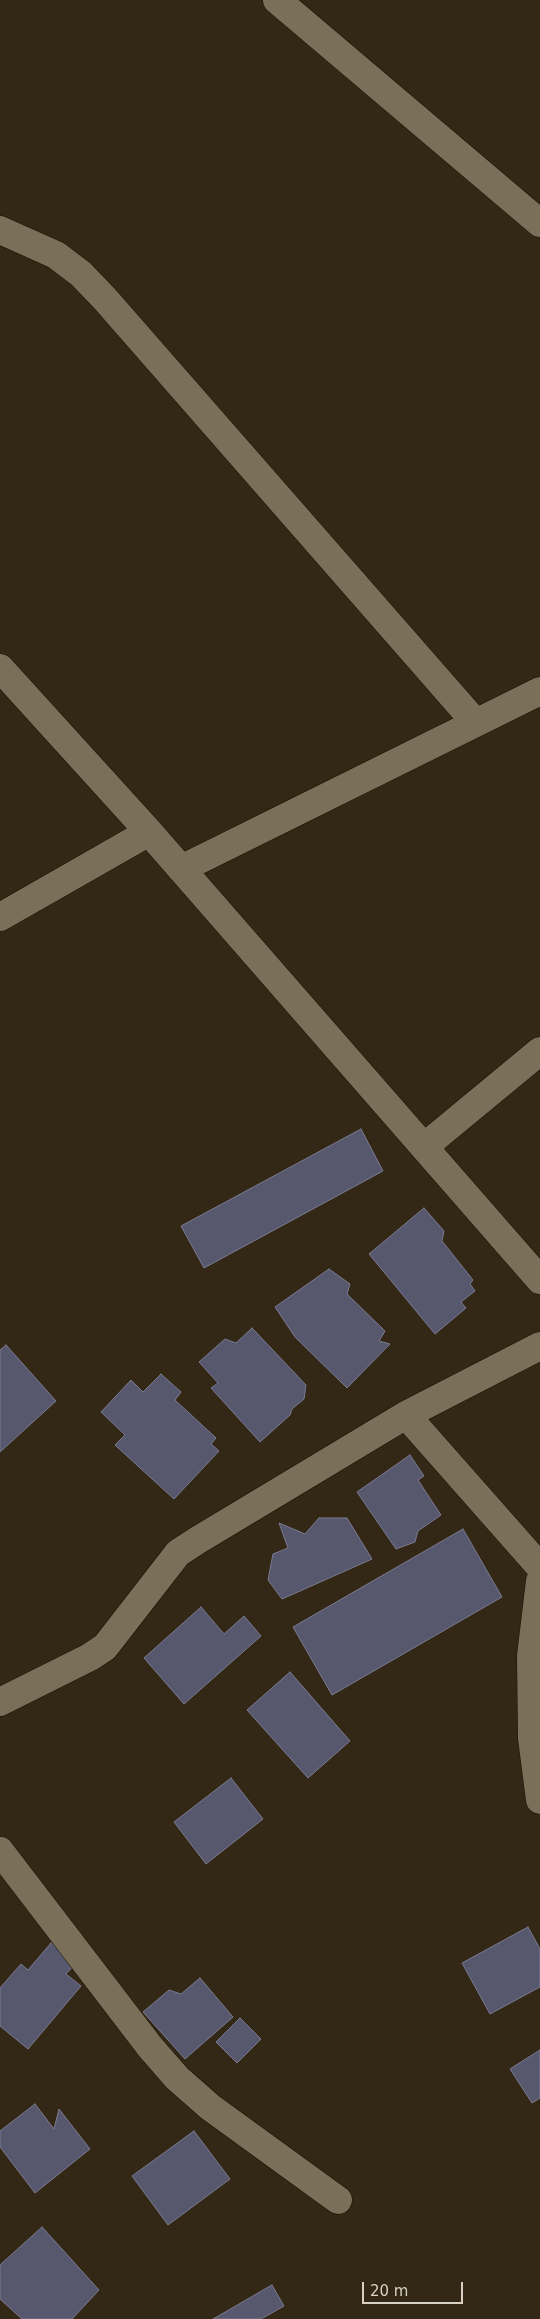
<!DOCTYPE html>
<html>
<head>
<meta charset="utf-8">
<style>
  body { margin:0 }
  #map { position:relative; width:540px; height:2319px; overflow:hidden; background:#322815; font-family:"DejaVu Sans",sans-serif }
  canvas { display:block }
  .scale { position:absolute; left:362px; top:2282px; width:101px; height:22px; box-sizing:border-box; border:2px solid #d7d1c5; border-top:0; padding-left:6px; font-size:15px; line-height:18px; white-space:nowrap; color:#d7d1c5; -webkit-text-stroke:4px #322815; paint-order:stroke }
</style>
</head>
<body>
<div id="map">
<canvas width="540" height="2319"></canvas>
<div class="scale">20 m</div>
</div>
<script>
const c = document.querySelector('canvas').getContext('2d');
c.lineJoin = 'round';
function paint(path, color) {
  c.fillStyle = color;
  c.fill(path, 'evenodd');
}
function toPath(rows) {
  const path = new Path2D();
  for (const r of rows) {
    path.moveTo(r[0], r[1]);
    for (let i = 2; i < r.length; i += 2) path.lineTo(r[i], r[i + 1]);
  }
  return path;
}
function strokePath(path, color, width, dash) {
  c.strokeStyle = color;
  c.lineWidth = width;
  c.lineCap = dash ? 'butt' : 'round';
  c.setLineDash(dash || []);
  c.stroke(path);
}
const building = toPath([
  [361,1129,383,1171,204,1268,181,1226,361,1129],
  [424,1208,444,1231,442,1241,473,1280,470,1284,475,1291,461,1302,466,1308,435,1334,369,1254,424,1208],
  [329,1269,350,1284,347,1294,385,1331,379,1341,390,1344,347,1388,295,1337,275,1307,329,1269],
  [252,1328,306,1385,304,1399,292,1409,290,1415,260,1442,211,1388,218,1383,199,1362,225,1339,236,1343,252,1328],
  [6,1345,56,1401,0,1452,0,1350,6,1345],
  [161,1374,181,1392,175,1400,216,1438,211,1444,219,1451,174,1499,115,1445,125,1435,101,1412,131,1380,143,1392,161,1374],
  [410,1455,424,1476,418,1480,441,1515,418,1531,415,1542,396,1549,357,1492,410,1455],
  [319,1518,347,1518,372,1559,282,1599,268,1580,273,1554,288,1548,279,1523,305,1534,319,1518],
  [463,1529,502,1597,332,1695,293,1627,463,1529],
  [201,1607,224,1634,244,1616,261,1636,184,1704,144,1658,201,1607],
  [290,1672,350,1741,308,1778,247,1710,290,1672],
  [231,1778,263,1819,206,1864,174,1822,231,1778],
  [528,1927,540,1949,540,1987,490,2014,462,1963,528,1927],
  [51,1943,76,1963,66,1974,81,1986,28,2049,0,2026,0,1988,21,1964,28,1970,51,1943],
  [200,1978,233,2017,185,2059,143,2012,169,1990,181,1994,200,1978],
  [240,2018,261,2039,237,2063,216,2042,240,2018],
  [540,2050,540,2098,532,2103,510,2069,540,2050],
  [35,2104,54,2129,59,2109,90,2149,35,2193,0,2147,0,2131,35,2104],
  [194,2131,230,2179,168,2225,132,2176,194,2131],
  [42,2227,99,2290,72,2319,22,2319,0,2299,0,2265,42,2227],
  [272,2285,284,2306,261,2319,213,2319,272,2285]
]);
paint(building, '#57576d');
strokePath(building, '#7b7b92', 1);
const street = toPath([
  [277,0,540,223],
  [0,230,56,255,81,274,105,299,475,722],
  [0,668,149,832,540,1280],
  [181,869,540,691],
  [0,917,149,832],
  [424,1147,540,1051],
  [406,1415,540,1567],
  [540,1581,531,1656,532,1738,540,1800],
  [0,1702,90,1657,105,1647,178,1553,198,1540,406,1415,540,1346],
  [0,1851,150,2047,177,2078,210,2107,338,2200]
]);
strokePath(street, '#1a1101', 29);
strokePath(street, '#7a6f59', 28);
</script>
</body>
</html>
